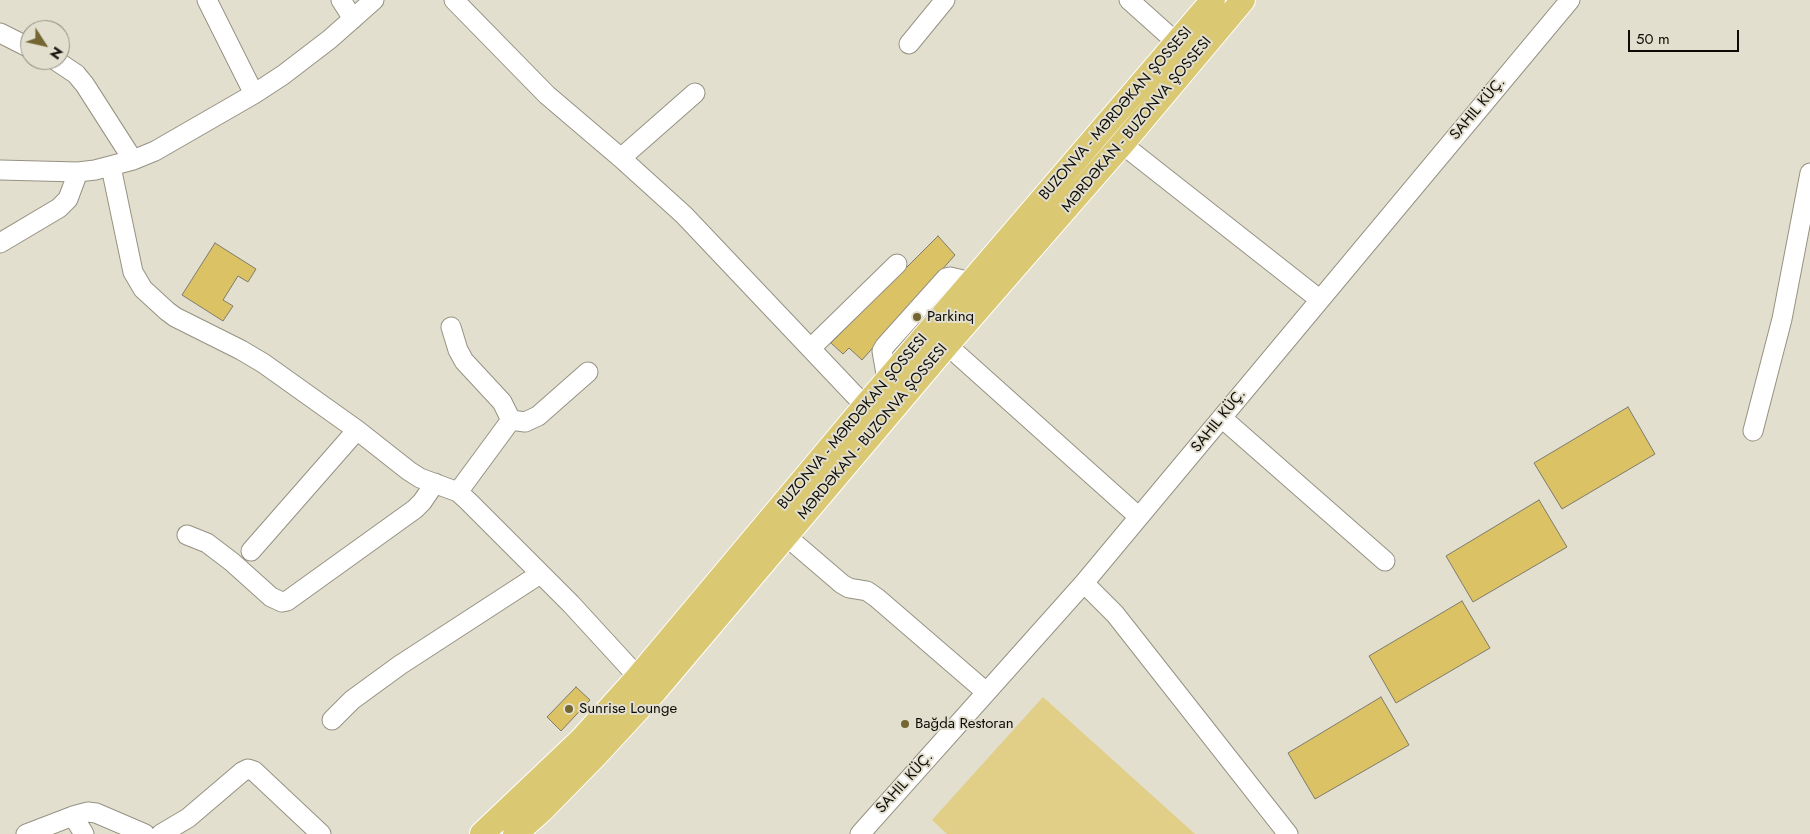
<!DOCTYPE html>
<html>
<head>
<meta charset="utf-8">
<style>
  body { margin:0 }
  #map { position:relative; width:1810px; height:834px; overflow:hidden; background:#e3dfcf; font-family:Jost,sans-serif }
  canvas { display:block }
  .north { position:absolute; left:20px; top:20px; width:50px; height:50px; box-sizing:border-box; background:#e3dfcf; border:1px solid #8e8b7f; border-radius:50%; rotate:125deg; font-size:14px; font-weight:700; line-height:20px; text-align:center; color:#0e0c07 }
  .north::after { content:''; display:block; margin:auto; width:18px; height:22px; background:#746633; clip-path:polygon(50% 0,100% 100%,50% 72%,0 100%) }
  .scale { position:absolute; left:1628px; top:30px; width:111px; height:22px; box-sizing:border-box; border:2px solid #0e0c07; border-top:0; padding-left:6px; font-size:15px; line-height:18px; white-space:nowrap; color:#0e0c07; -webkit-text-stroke:4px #e3dfcf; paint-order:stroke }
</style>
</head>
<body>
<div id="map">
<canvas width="1810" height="834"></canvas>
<div class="north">N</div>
<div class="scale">50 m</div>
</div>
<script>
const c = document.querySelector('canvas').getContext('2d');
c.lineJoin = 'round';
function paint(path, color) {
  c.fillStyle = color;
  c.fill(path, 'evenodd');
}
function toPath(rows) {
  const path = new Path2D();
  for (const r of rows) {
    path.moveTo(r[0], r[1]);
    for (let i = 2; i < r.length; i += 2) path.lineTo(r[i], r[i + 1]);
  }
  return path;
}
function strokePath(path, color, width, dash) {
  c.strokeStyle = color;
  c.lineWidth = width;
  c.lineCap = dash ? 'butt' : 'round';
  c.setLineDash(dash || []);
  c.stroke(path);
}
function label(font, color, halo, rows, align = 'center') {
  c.font = font + ' Jost,sans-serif';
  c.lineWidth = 4;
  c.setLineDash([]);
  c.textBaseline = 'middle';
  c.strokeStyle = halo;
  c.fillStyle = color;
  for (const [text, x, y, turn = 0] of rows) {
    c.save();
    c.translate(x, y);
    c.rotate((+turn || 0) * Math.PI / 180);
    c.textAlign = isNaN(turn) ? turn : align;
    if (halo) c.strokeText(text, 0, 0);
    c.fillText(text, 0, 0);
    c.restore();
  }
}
paint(toPath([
  [1043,697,1195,834,947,834,932,820]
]), '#e1ce87');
const building = toPath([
  [938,236,955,255,862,360,849,348,843,354,831,343,938,236],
  [215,243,256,269,248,282,238,276,223,300,233,306,223,321,182,295,215,243],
  [1628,407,1655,454,1562,509,1534,463,1628,407],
  [1539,500,1567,547,1473,602,1446,556,1539,500],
  [1462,601,1490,648,1396,703,1369,656,1462,601],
  [576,687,590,700,561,731,547,717,576,687],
  [1381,697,1409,745,1315,799,1288,753,1381,697]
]);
paint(building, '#dbc264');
strokePath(building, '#7e7a6c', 1);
const minor = toPath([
  [207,0,254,94],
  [341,0,353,19],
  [454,0,547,95,621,158,684,215,865,406],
  [1129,0,1177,43],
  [0,33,30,48],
  [909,44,945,0],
  [55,60,76,74,85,85,133,160],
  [1122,144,1319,299],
  [621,158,695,93],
  [111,167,133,272,143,289,167,311,175,317,241,350,263,363,357,430,409,471,420,478,458,492,468,501,571,604,638,677],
  [0,170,78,172,95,170,133,160,155,151,254,94,283,75,330,39,374,0],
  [0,243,59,208,68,199,78,172],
  [451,327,458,350,464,361,502,402,511,420,458,492],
  [947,345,1139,517],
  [811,348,897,264],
  [887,380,882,351,885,346,946,278,950,277,972,282],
  [1222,418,1385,561],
  [511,420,525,422,538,416,588,372],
  [1753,431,1782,319,1810,173],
  [187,535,207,543,232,562,271,597,282,602,287,601,415,509,422,502,435,483],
  [786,536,842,584,849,588,867,591,877,598,986,692],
  [251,551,357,430],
  [1084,583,1115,614,1288,834],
  [332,720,352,700,400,665,540,574],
  [73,816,84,834],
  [26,834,73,816,88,812,96,813,145,834],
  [161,834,188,818,242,772,248,769,254,771,321,834],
  [860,834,1084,583,1570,0]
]);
const major = toPath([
  [482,834,581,740,638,677,865,406,1213,0],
  [515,834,542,810,595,756,655,691,947,345,1122,144,1243,0]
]);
strokePath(minor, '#969283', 21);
strokePath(major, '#fff', 26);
strokePath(minor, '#fff', 19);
strokePath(major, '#dac873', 24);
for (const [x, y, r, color] of [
  [917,317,5,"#746633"],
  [569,709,5,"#746633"],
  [905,724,5,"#746633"]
]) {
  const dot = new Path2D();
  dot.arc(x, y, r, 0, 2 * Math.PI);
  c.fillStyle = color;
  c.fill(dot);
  strokePath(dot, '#e3dfcf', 2);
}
label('15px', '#0e0c07', '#e3dfcf', [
  ["SAHIL KÜÇ.",1478,109,-50],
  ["BUZONVA - MƏRDƏKAN ŞOSSESI",1116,114,-49],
  ["MƏRDƏKAN - BUZONVA ŞOSSESI",1137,125,-50],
  ["SAHIL KÜÇ.",1219,421,-51],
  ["BUZONVA - MƏRDƏKAN ŞOSSESI",853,422,-50],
  ["MƏRDƏKAN - BUZONVA ŞOSSESI",873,432,-50],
  ["SAHIL KÜÇ.",905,783,-48]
]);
label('15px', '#0e0c07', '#e3dfcf', [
  ["Parkinq",927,317],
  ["Sunrise Lounge",579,709],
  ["Bağda Restoran",915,724]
], 'left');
</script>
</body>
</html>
